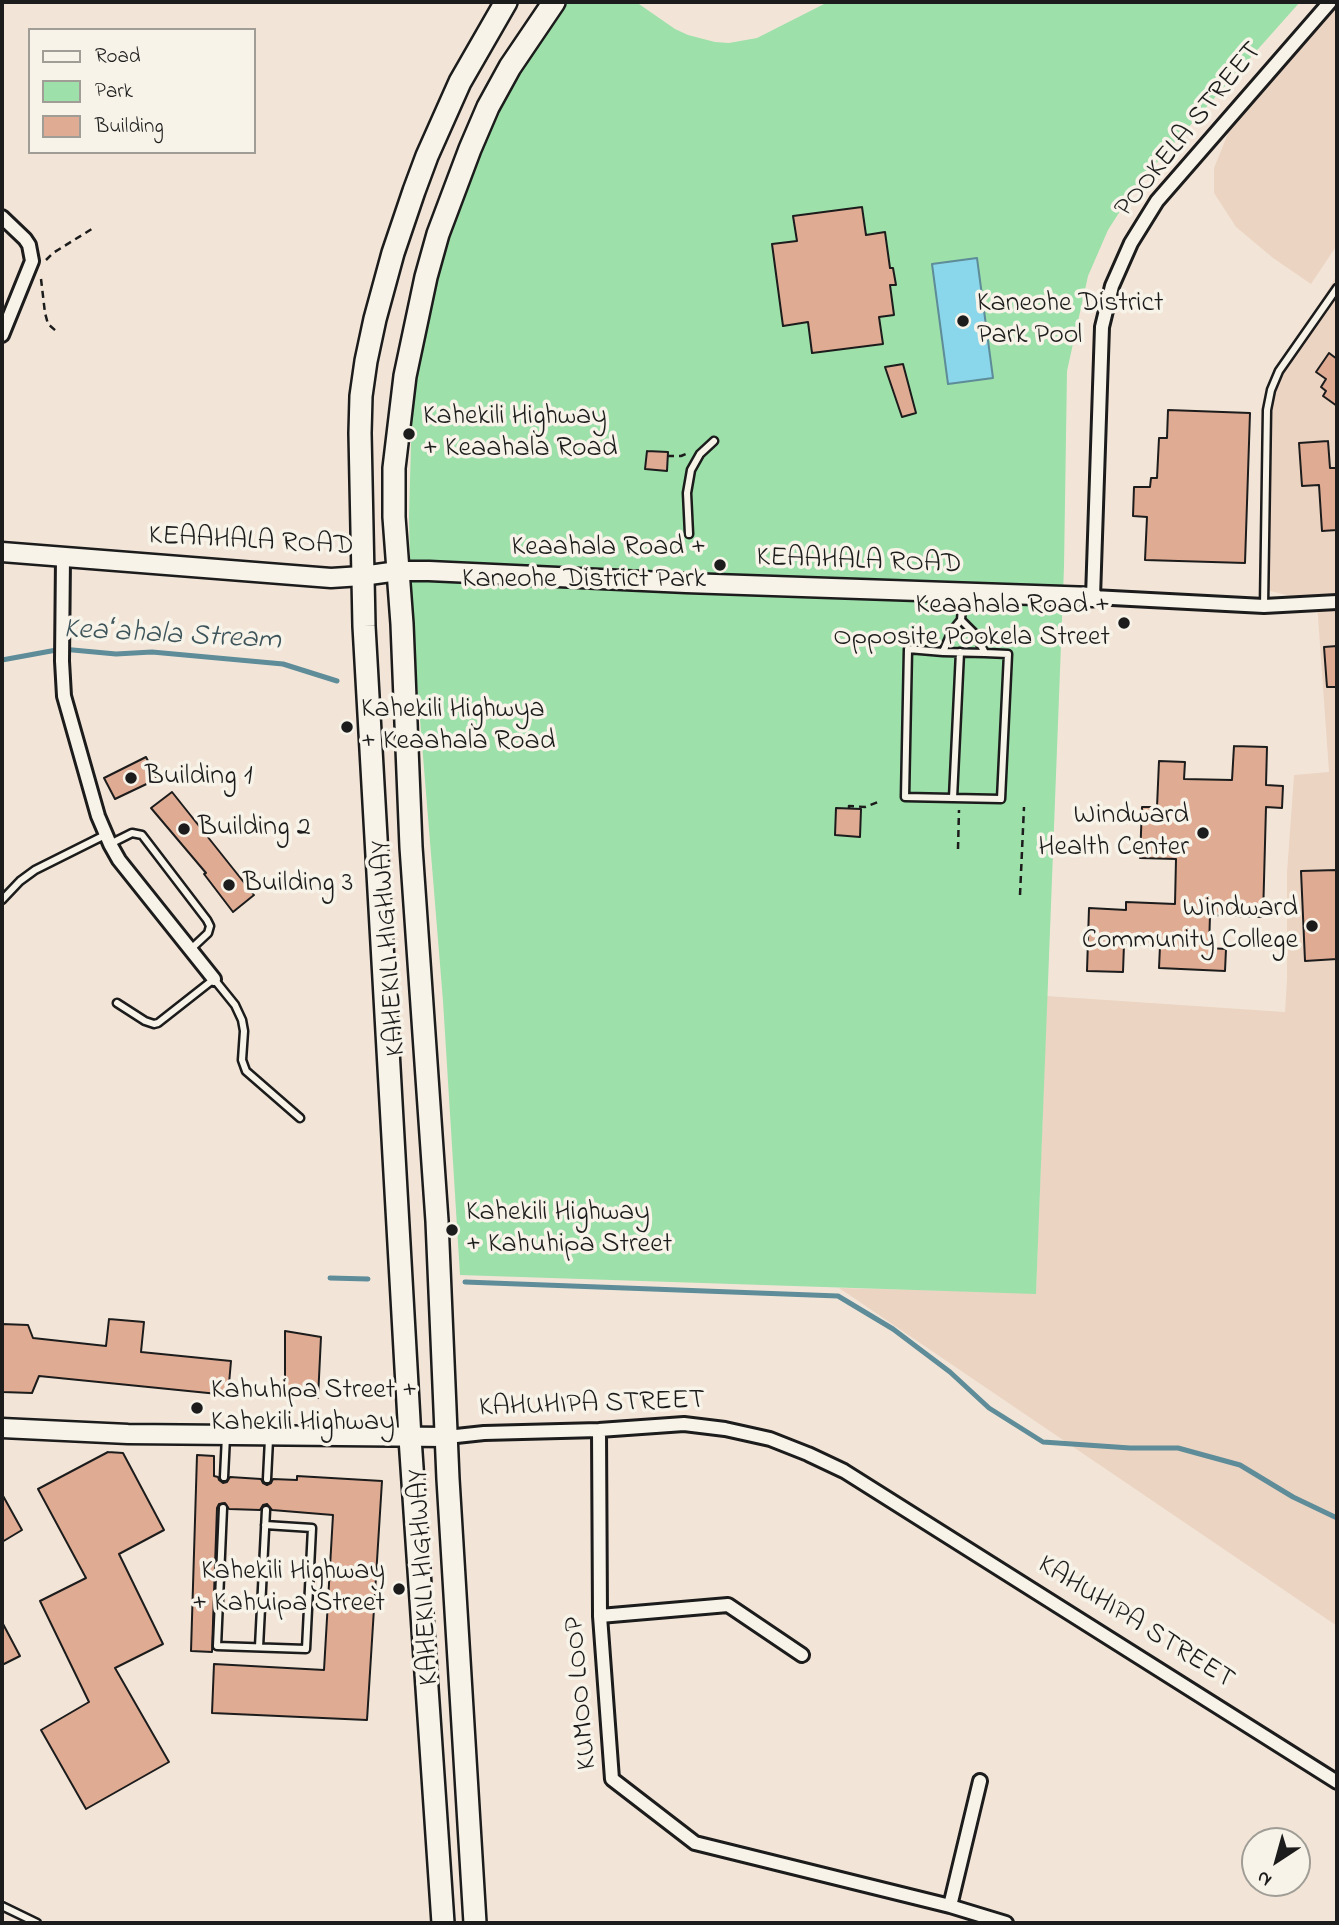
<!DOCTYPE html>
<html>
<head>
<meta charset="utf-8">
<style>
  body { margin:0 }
  #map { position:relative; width:1339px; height:1925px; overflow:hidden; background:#f2e5d7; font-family:"Indie Flower",sans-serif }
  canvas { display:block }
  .frame { position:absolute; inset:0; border:4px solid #1c1c1c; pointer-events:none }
  .legend { position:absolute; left:28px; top:28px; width:228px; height:126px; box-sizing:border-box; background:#f7f3e8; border:2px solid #9f9d96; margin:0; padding:9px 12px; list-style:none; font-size:21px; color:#1c1c1c }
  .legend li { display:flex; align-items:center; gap:14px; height:35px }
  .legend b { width:35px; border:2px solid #9f9d96 }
  .north { position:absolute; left:1241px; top:1827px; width:70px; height:70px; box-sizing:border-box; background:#f7f3e8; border:2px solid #9f9d96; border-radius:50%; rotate:216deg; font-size:19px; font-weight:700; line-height:28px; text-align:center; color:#1c1c1c }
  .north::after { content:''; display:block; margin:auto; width:24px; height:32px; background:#1c1c1c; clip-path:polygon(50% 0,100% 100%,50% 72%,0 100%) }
</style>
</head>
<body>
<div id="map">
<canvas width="1339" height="1925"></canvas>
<div class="frame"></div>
<ul class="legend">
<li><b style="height:9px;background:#f7f3e8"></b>Road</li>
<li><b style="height:19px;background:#9de0aa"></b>Park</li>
<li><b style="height:19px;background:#dfab93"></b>Building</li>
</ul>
<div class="north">N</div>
</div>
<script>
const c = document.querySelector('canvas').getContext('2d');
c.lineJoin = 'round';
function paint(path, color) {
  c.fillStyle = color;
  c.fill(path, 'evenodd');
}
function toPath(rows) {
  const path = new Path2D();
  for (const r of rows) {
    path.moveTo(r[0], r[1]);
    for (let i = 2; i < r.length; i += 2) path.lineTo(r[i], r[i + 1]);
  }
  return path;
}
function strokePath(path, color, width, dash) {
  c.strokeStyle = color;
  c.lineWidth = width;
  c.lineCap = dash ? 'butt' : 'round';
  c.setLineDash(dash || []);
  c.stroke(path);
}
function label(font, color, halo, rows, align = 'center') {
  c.font = font + ' "Indie Flower",sans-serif';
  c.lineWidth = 7;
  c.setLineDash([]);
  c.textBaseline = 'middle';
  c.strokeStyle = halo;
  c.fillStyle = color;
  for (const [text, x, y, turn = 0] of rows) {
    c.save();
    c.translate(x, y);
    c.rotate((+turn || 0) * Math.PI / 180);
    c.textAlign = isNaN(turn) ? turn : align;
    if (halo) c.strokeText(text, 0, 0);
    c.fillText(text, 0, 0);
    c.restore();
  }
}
paint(toPath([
  [1337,7,1337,245,1311,284,1273,258,1236,227,1214,193,1214,168,1229,131],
  [1337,275,1337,1626,839,1288,1036,1293,1047,996,1285,1012,1287,979,1287,872,1294,775,1329,772,1317,603,1263,589,1267,410,1279,371]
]), '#ecd4c3');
paint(toPath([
  [564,2,636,2,675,29,688,35,715,42,729,43,757,38,828,2,1300,2,1153,167,1122,208,1108,230,1088,276,1067,371,1064,567,1036,1294,460,1275,443,1001,411,609,409,517,412,408,428,290,500,98]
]), '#9de0aa');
const water = toPath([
  [977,258,993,378,948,384,932,264,977,258]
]);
paint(water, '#8ad6ea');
strokePath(water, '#5e8c98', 2);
strokePath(toPath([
  [2,660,62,649,116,654,152,652,283,664,337,681],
  [330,1278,368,1279],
  [465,1282,838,1296,893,1329,950,1372,989,1408,1043,1442,1130,1448,1178,1448,1240,1465,1293,1497,1337,1518]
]), '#5e8c98', 5);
const building = toPath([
  [862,207,866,235,885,232,890,268,893,268,896,285,890,285,894,315,879,317,883,344,812,353,808,322,783,326,772,244,797,241,793,216,862,207],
  [1329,353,1337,359,1337,406,1323,396,1326,391,1321,387,1326,379,1316,372,1329,353],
  [903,364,916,413,902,417,885,367,903,364],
  [1168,410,1250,413,1245,563,1145,560,1147,517,1133,516,1134,487,1150,487,1151,478,1157,478,1159,438,1167,438,1168,410],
  [1328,441,1330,468,1337,468,1337,530,1322,531,1319,485,1302,486,1299,443,1328,441],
  [647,451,668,452,667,471,645,469,647,451],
  [1337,646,1337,687,1327,687,1324,647,1337,646],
  [1234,746,1267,747,1266,785,1283,786,1282,808,1266,807,1263,917,1210,915,1209,948,1226,949,1225,971,1159,968,1160,946,1124,944,1123,972,1087,971,1089,908,1126,910,1126,902,1175,904,1176,859,1140,858,1142,807,1157,807,1159,761,1185,762,1184,779,1232,780,1234,746],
  [146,757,157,779,115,799,104,778,146,757],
  [172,792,254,895,233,912,204,874,206,873,151,808,172,792],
  [836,808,861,809,860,837,835,835,836,808],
  [1337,870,1337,959,1305,961,1301,871,1337,870],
  [109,1319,144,1322,141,1352,231,1361,228,1395,39,1376,32,1393,2,1392,2,1324,28,1325,33,1338,106,1346,109,1319],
  [285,1331,321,1337,318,1398,285,1395,285,1331],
  [108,1452,123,1453,164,1530,119,1554,163,1644,115,1668,169,1762,86,1809,41,1730,89,1702,40,1601,86,1578,38,1489,108,1452],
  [197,1455,214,1456,214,1476,218,1477,219,1480,223,1483,227,1482,230,1477,261,1479,263,1483,267,1485,271,1483,273,1479,297,1480,297,1476,382,1481,367,1720,212,1713,214,1664,324,1670,333,1515,272,1510,267,1504,263,1505,260,1510,229,1509,225,1503,219,1504,217,1508,212,1652,191,1651,197,1455],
  [2,1494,22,1530,2,1542,2,1494],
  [2,1622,20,1656,2,1665,2,1622]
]);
paint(building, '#dfab93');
strokePath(building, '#1c1c1c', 2);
const lane = toPath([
  [689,534,687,493,691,470,700,454,714,441],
  [1264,606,1267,410,1271,390,1279,371,1337,288],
  [961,620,975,634,985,653,1008,654,1001,799,905,797,908,649,943,652,952,631,961,620,963,595],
  [943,652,985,653],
  [953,798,960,652],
  [110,844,132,833,142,835,207,920,210,926,208,933,191,949],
  [2,900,20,881,35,870,105,835],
  [117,1003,145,1021,154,1024,158,1023,214,979,235,1005,242,1020,244,1031,242,1060,246,1071,300,1118],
  [224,1477,226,1436],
  [267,1479,269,1439],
  [223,1508,217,1646,306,1649,312,1528,265,1525],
  [259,1647,266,1510],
  [2,1906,37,1923]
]);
const street = toPath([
  [1330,2,1157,201,1131,243,1112,286,1102,327,1093,597,1264,606,1337,602],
  [2,217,25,239,29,245,32,261,2,335],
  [63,558,62,661,64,696,98,816,110,844,119,860,214,979],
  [599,1430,600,1616,612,1779,695,1843,950,1906,1006,1923],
  [447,1437,484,1433,599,1430,684,1424,725,1429,770,1439,808,1454,844,1471,1337,1782],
  [600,1616,728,1605,802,1655],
  [950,1906,980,1781]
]);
const secondary = toPath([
  [2,552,331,578,362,576,398,571,429,571,686,583,1093,597],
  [2,1428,128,1434,447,1437]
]);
const primary = toPath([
  [443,1923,410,1438,364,626,360,433,361,396,366,361,375,319,393,253,414,191,427,156,460,82,506,2],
  [475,1923,448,1479,437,1221,411,847,402,624,394,517,394,468,405,376,426,277,438,234,470,149,488,107,510,67,554,2]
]);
strokePath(lane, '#1c1c1c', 11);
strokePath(street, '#1c1c1c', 18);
strokePath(secondary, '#1c1c1c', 23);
strokePath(primary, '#1c1c1c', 26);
strokePath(toPath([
  [46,260,53,253,95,227],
  [41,279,45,313,48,324,56,331],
  [667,456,681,456,688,453],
  [849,808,849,806,865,807,878,802],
  [958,849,959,810],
  [1020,895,1024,807]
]), '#1c1c1c', 2.5, [7, 5]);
strokePath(lane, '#f7f3e8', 6);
strokePath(street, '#f7f3e8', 12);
strokePath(secondary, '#f7f3e8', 18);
strokePath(primary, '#f7f3e8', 21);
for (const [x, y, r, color] of [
  [963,321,7,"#1c1c1c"],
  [409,434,7,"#1c1c1c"],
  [720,565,7,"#1c1c1c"],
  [1124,623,7,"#1c1c1c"],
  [347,727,7,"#1c1c1c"],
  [131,778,7,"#1c1c1c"],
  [184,829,7,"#1c1c1c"],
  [1203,833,7,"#1c1c1c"],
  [229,885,7,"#1c1c1c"],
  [1312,926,7,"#1c1c1c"],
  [452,1230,7,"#1c1c1c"],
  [197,1408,7,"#1c1c1c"],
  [399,1589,7,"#1c1c1c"]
]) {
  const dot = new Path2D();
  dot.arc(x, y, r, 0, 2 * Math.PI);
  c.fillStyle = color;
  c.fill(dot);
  strokePath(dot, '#f7f3e8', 2.5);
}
label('28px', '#1c1c1c', '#f7f3e8', [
  ["POOKELA STREET",1190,131,-51],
  ["KEAAHALA ROAD",251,543,3],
  ["KEAAHALA ROAD",859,563,2],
  ["KAHEKILI HIGHWAY",391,948,-94],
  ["KAHUHIPA STREET",592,1406,-2],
  ["KAHEKILI HIGHWAY",426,1577,-93],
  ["KAHUHIPA STREET",1135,1624,32],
  ["KUMOO LOOP",583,1693,-95]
]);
label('28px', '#1c1c1c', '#f7f3e8', [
  ["Kaneohe District",977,305],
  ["Park Pool",977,337],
  ["Kahekili Highway",423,418],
  ["+ Keaahala Road",423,450],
  ["Keaahala Road +",706,549,"right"],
  ["Kaneohe District Park",706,581,"right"],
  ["Keaahala Road +",1110,607,"right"],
  ["Opposite Pookela Street",1110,639,"right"],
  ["Kahekili Highwya",361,711],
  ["+ Keaahala Road",361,743],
  ["Building 1",145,778],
  ["Windward",1189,817,"right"],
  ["Health Center",1189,849,"right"],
  ["Building 2",198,829],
  ["Building 3",243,885],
  ["Windward",1298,910,"right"],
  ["Community College",1298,942,"right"],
  ["Kahekili Highway",466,1214],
  ["+ Kahuhipa Street",466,1246],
  ["Kahuhipa Street +",211,1392],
  ["Kahekili Highway",211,1424],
  ["Kahekili Highway",385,1573,"right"],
  ["+ Kahuipa Street",385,1605,"right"]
], 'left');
label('italic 30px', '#3d545a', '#f7f3e8', [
  ["Keaʻahala Stream",172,637,3]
]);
</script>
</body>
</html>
